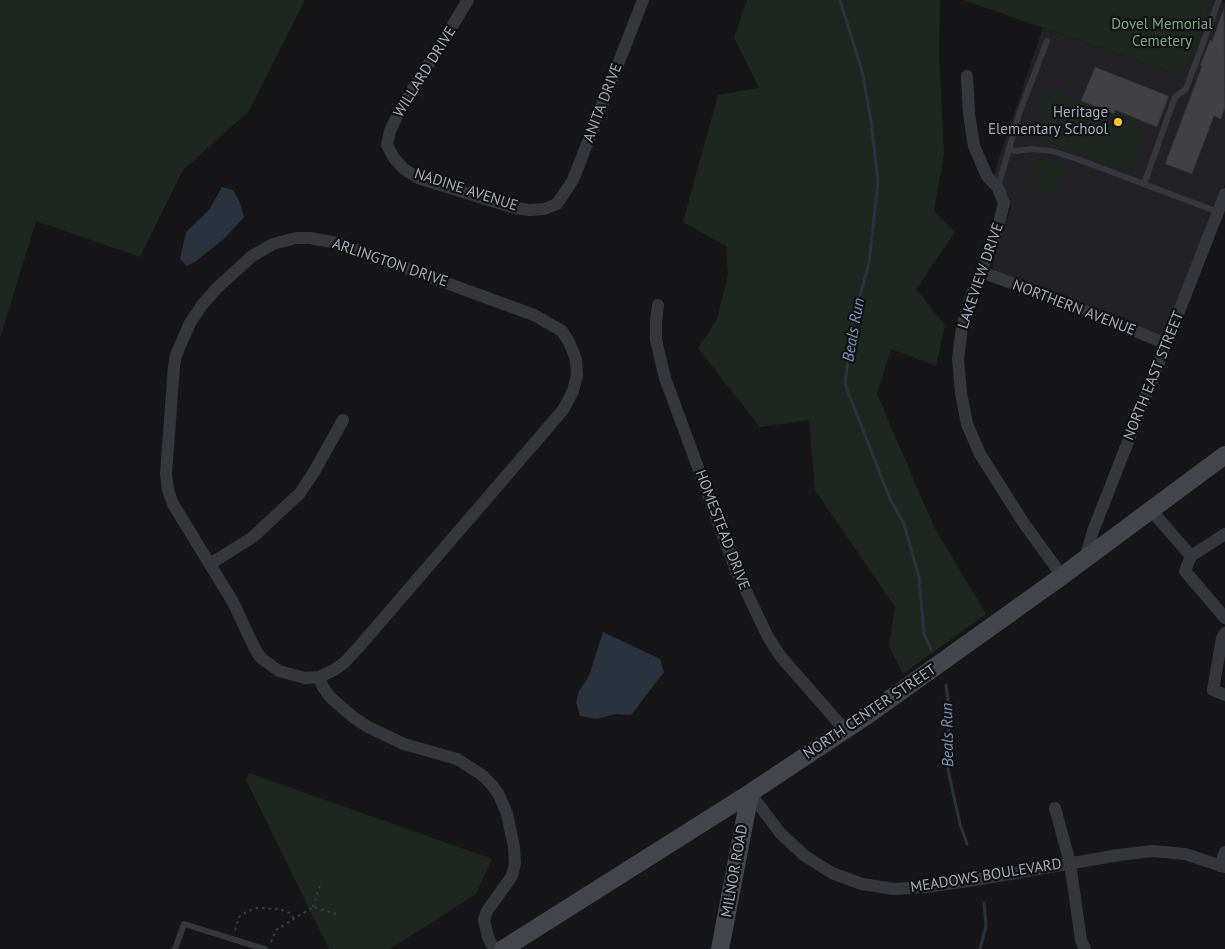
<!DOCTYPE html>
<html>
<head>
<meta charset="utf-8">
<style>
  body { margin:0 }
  canvas { display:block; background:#161618 }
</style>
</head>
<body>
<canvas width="1225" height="949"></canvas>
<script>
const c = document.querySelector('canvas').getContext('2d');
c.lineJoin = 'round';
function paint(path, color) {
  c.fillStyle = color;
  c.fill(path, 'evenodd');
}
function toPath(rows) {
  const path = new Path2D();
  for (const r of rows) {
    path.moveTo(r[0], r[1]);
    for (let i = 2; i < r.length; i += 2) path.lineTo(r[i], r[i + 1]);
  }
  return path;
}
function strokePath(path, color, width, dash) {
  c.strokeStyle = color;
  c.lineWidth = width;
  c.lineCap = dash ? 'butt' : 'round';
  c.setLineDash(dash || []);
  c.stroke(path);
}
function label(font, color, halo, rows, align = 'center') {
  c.font = font + ' "PT Sans",sans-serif';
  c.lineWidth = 4.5;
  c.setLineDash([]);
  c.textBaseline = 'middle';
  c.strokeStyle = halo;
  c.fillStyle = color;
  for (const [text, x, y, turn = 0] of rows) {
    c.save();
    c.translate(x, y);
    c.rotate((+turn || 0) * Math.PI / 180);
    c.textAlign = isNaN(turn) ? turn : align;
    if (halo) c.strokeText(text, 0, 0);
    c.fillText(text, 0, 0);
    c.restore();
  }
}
paint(toPath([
  [1212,0,1225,3,1225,184,1164,337,996,273,993,267,993,260,1011,208,1010,199,995,180,995,170,1043,28,1179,75,1187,66]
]), '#222125');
paint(toPath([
  [0,0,305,0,249,111,183,170,140,257,36,221,0,338],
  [747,0,940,0,939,56,944,154,934,211,955,232,916,289,945,325,936,366,891,349,877,394,934,527,986,614,903,674,889,646,895,607,815,490,809,420,760,427,698,348,717,319,728,274,726,246,683,222,718,95,759,88,734,38],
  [963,0,1212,0,1187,66,1179,75],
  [1049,89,1113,114,1115,110,1148,122,1128,173,1031,135],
  [1038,158,1064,167,1055,192,1029,182],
  [249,773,492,859,476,894,390,949,329,949,246,780]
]), '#1d261f');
paint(toPath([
  [222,187,233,190,240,203,244,217,225,238,196,261,187,266,180,259,186,232,209,210],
  [603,632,660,659,664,672,631,715,615,714,597,719,580,716,576,702,579,691,589,676]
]), '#2a333d');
strokePath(toPath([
  [840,0,862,71,871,121,878,182,869,263,853,321,845,384,890,499,904,524,919,577,924,634,931,649],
  [946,685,949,707,948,770,960,824,967,844],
  [980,949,986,926,984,903]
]), '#2a333d', 3);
const building = toPath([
  [1224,8,1225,108,1221,119,1214,116,1192,174,1165,164,1202,66,1200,66,1210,40,1212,41,1224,8],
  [1095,67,1169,96,1157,127,1115,110,1114,114,1081,101,1095,67]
]);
paint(building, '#404045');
strokePath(building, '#302f34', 1);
strokePath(toPath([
  [313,907,321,882],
  [235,930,239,917,246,912,257,908,279,909,290,913,294,919],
  [271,942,276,930,313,907,340,915]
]), '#3c3e44', 2, [2.5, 4]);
strokePath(toPath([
  [1008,149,1016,151,1031,149,1052,151,1080,160,1218,212],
  [1144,184,1175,97,1186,89,1219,0],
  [998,187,1020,111,1047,41],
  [175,949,184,924,265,949]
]), '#36373d', 6);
strokePath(toPath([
  [468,0,432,59,402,106,390,131,387,145,394,158,404,169,418,178,515,208,529,210,544,209,557,204,573,180,643,0],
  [967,76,969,114,974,146,987,176,998,188,1004,203,996,235,971,296,962,327,958,359,961,393,967,424,980,454,1023,522,1062,576],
  [296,238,310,238,337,243,534,315,562,331,569,342,576,359,577,375,573,391,563,410,358,648,344,663,334,670,319,677,305,678,279,671,261,658,255,649,233,602,173,504,168,490,166,474,174,366,176,355,190,323,202,305,217,288,252,256,273,244,296,238],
  [981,272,1040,293,1167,344],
  [658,305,656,322,656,340,665,378,735,568,768,637,781,657,845,730],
  [1151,510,1191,556,1185,571,1225,618],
  [1191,556,1225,534],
  [1085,559,1093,531,1225,194],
  [210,564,253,537,300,493,314,472,343,420],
  [1225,633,1222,638,1213,690,1225,695],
  [319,677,323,687,331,698,353,717,368,727,404,744,457,759,482,775,492,785,499,795,507,814,514,847,515,863,512,876,487,911,484,920,488,937,494,949],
  [750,793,781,834,805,856,832,873,862,884,894,889,926,887,975,880,1119,855,1152,851,1185,854,1225,867],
  [1055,808,1070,863,1081,940,1085,949],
  [1220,866,1225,852]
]), '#36373d', 12);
strokePath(toPath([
  [503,949,750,793,869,714,1062,576,1225,455],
  [720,949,750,793]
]), '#44464d', 18);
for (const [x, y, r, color] of [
  [1118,122,5,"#ffc826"]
]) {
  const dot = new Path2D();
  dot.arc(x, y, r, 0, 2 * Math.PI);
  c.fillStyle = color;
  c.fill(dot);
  strokePath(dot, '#111113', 2);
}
label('15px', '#7ca682', '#111113', [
  ["Dovel Memorial",1162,25],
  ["Cemetery",1162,42]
]);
label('15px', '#a6abb9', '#111113', [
  ["WILLARD DRIVE",425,72,-58],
  ["ANITA DRIVE",603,103,-69],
  ["NADINE AVENUE",466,190,18],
  ["ARLINGTON DRIVE",390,263,19],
  ["LAKEVIEW DRIVE",981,276,-71],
  ["NORTHERN AVENUE",1074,308,21],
  ["NORTH EAST STREET",1154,376,-68],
  ["HOMESTEAD DRIVE",722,530,69],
  ["NORTH CENTER STREET",870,712,-34],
  ["MILNOR ROAD",735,871,-80],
  ["MEADOWS BOULEVARD",986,876,-9]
]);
label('15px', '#a6abb9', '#111113', [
  ["Heritage",1108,113],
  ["Elementary School",1108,130]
], 'right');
label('italic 16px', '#7a96b7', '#111113', [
  ["Beals Run",854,330,-80],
  ["Beals Run",948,735,-91]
]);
</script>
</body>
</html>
